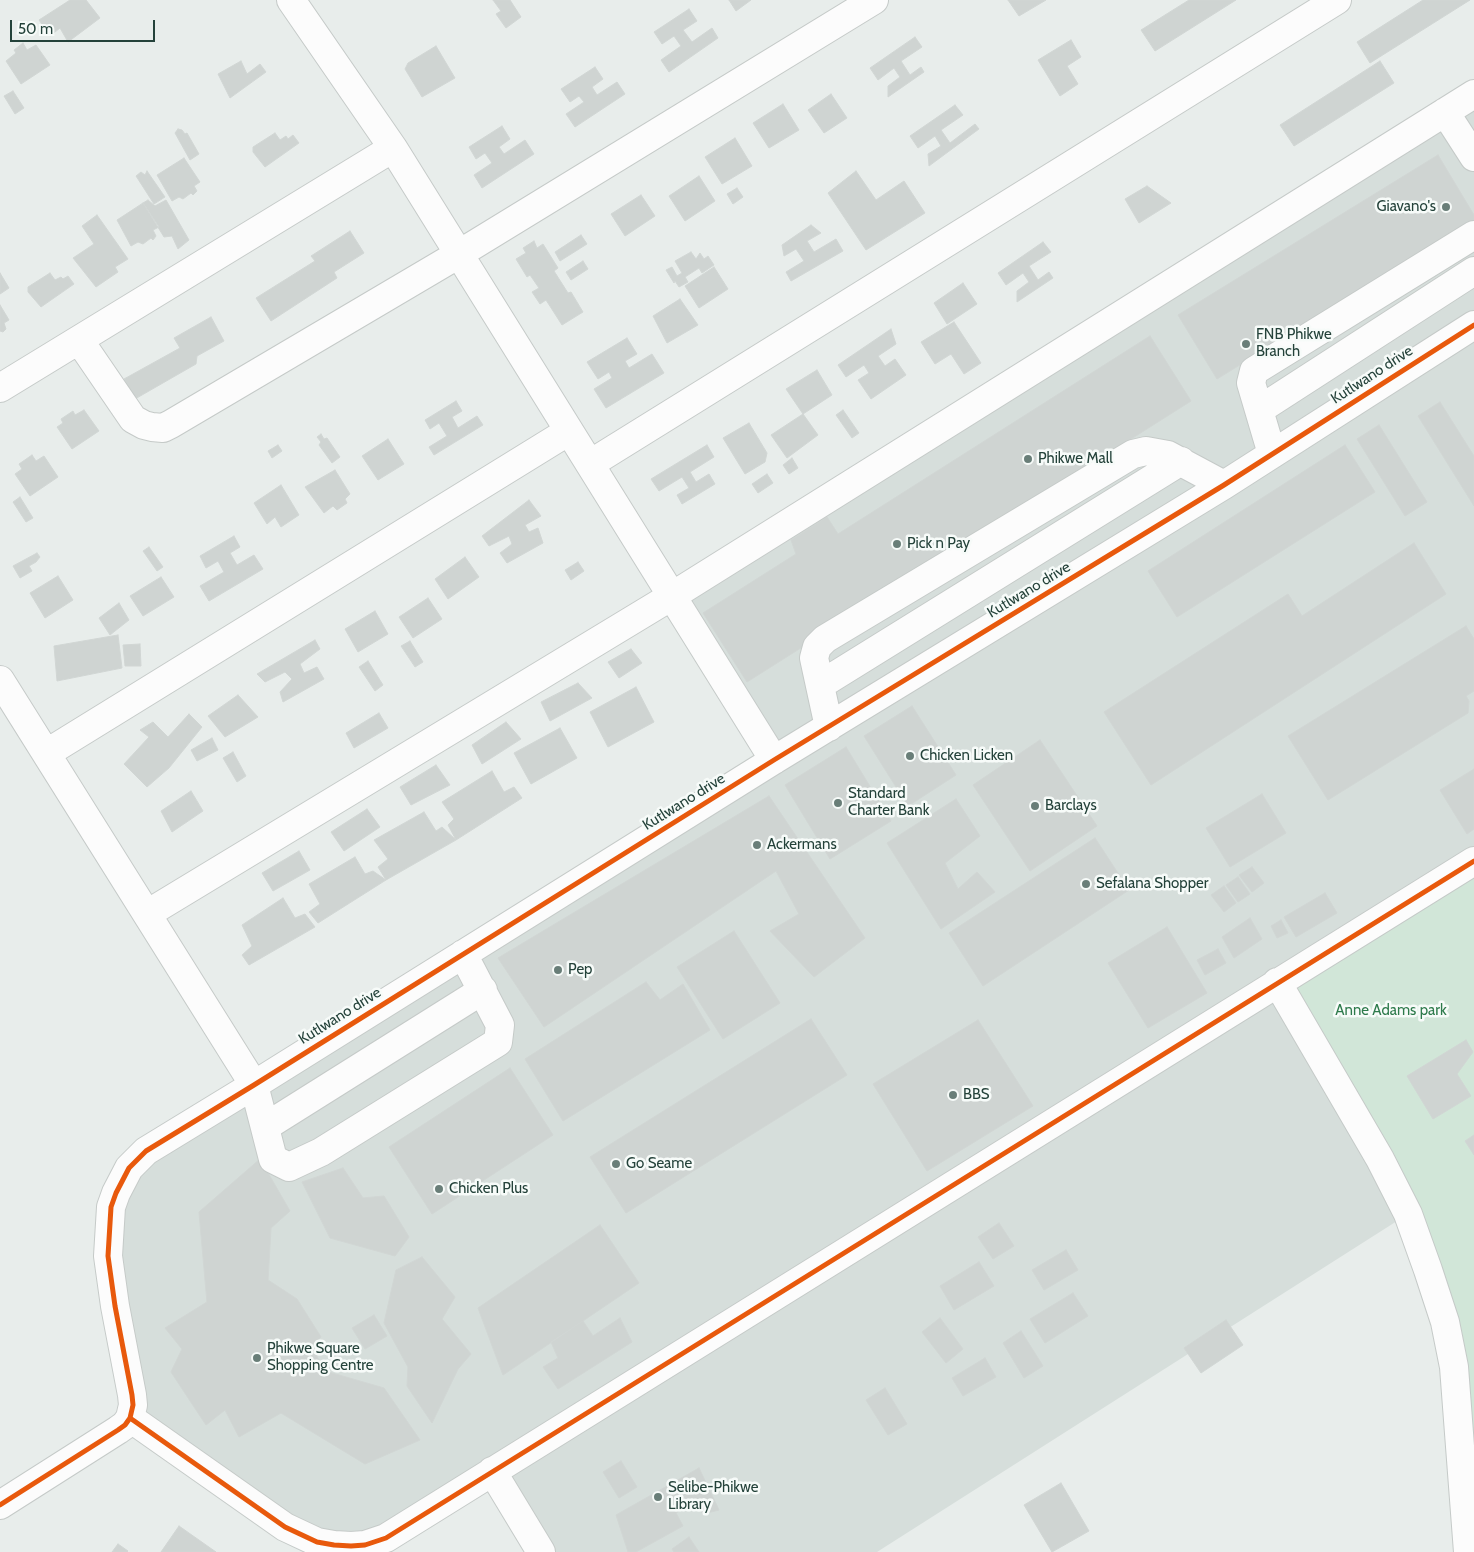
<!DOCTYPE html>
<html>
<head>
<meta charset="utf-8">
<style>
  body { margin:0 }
  #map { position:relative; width:1474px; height:1552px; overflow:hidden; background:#e8edeb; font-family:Cabin,sans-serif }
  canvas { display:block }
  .scale { position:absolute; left:10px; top:20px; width:145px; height:22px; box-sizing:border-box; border:2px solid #24423a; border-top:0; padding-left:6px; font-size:15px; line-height:18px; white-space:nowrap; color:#24423a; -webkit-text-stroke:4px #f7fbf9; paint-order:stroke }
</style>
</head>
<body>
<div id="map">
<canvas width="1474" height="1552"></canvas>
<div class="scale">50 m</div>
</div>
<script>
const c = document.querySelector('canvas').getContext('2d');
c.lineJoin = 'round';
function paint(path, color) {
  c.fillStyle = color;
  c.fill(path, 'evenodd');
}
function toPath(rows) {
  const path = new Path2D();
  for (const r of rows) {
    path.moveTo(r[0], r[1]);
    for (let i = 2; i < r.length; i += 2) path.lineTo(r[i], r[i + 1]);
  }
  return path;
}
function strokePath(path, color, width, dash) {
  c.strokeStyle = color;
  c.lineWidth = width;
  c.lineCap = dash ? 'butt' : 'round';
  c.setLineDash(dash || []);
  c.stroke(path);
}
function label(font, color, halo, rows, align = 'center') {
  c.font = font + ' Cabin,sans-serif';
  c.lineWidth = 5;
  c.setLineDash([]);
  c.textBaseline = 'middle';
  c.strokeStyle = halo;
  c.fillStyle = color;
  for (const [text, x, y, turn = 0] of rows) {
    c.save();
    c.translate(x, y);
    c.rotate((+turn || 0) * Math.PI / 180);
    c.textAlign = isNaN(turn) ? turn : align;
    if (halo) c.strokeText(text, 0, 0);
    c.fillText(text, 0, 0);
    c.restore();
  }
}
paint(toPath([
  [1474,94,1474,861,1408,1214,877,1552,541,1552,492,1471,386,1538,334,1545,125,1425,108,1256,122,1180,774,761,672,596]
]), '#d6dedb');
paint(toPath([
  [1474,861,1474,1552,1454,1367,1395,1188,1277,982]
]), '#d1e6d8');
const building = toPath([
  [70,0,86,0,100,18,68,42,60,28,50,36,39,20,70,0],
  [493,0,510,0,521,17,506,28,496,14,501,11,493,0],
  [729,0,751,0,736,11,729,0],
  [1008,0,1046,0,1019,16,1008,0],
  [1189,0,1236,0,1155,51,1141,30,1189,0],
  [1423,0,1470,0,1370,63,1357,42,1423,0],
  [689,9,697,21,683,30,692,42,712,28,718,38,669,72,661,60,681,46,674,36,662,44,654,32,689,9],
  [915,37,922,47,901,61,910,75,921,67,924,72,888,97,888,86,900,77,894,68,878,80,870,68,915,37],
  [1071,40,1081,57,1067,66,1078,84,1060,96,1038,60,1071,40],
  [23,43,27,50,36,45,50,65,21,84,6,61,16,53,14,50,23,43],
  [436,46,455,78,422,97,405,69,408,63,436,46],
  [241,61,247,74,260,64,266,72,230,98,218,74,241,61],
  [1380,61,1394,83,1294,146,1280,125,1380,61],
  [595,67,603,79,592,87,597,95,617,82,625,94,575,127,566,114,584,102,579,96,570,102,561,89,595,67],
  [13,91,24,108,15,114,4,96,13,91],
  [831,94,847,118,824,133,808,110,831,94],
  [783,104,799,130,769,148,753,123,783,104],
  [955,105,963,115,941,130,950,143,975,124,979,129,929,166,928,154,941,146,935,136,918,148,910,136,955,105],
  [502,126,510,139,499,147,504,154,525,140,534,154,482,188,474,175,492,163,485,153,476,159,469,147,502,126],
  [178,129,182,130,185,134,187,133,199,154,190,160,175,133,178,129],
  [275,133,280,140,286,136,288,139,293,135,299,143,265,167,253,152,253,147,275,133],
  [735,138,752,166,722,184,705,157,735,138],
  [1438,155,1474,215,1474,221,1217,379,1178,315,1438,155],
  [184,158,200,182,194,186,197,191,193,195,191,193,183,199,179,197,172,201,157,175,184,158],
  [147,171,165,197,154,204,136,176,141,172,145,175,147,171],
  [856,171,876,200,904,181,925,213,866,250,828,193,856,171],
  [699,176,715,201,685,221,669,196,699,176],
  [1147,186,1171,203,1139,223,1125,199,1147,186],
  [737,188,743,197,733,204,727,194,737,188],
  [641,195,655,216,625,236,611,214,641,195],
  [148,200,155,206,166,200,189,240,178,249,172,236,164,237,143,203,148,200],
  [143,203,159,227,153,230,156,236,153,240,151,238,143,244,138,242,131,246,117,220,143,203],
  [97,215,128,259,115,267,118,272,96,287,73,258,94,244,82,226,97,215],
  [811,225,821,233,807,241,814,252,836,239,843,251,791,281,786,272,804,261,796,249,784,256,782,245,811,225],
  [350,231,364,253,334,272,337,278,271,321,256,298,315,261,311,256,350,231],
  [581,235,587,244,560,261,555,252,581,235],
  [534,241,537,248,543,244,558,268,554,271,568,293,571,292,583,312,562,325,546,300,540,304,532,292,539,288,530,275,527,277,516,259,526,253,523,248,534,241],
  [1043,242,1051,252,1029,266,1038,280,1049,272,1053,278,1017,302,1017,291,1029,282,1023,273,1006,285,998,273,1043,242],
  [691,252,696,259,700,253,704,259,708,256,714,265,702,273,699,268,685,277,688,282,679,287,675,281,674,283,666,270,672,267,677,276,682,273,675,261,691,252],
  [583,261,588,269,571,280,566,272,583,261],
  [714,267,728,289,699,308,685,286,714,267],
  [0,273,9,288,0,294,0,273],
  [50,273,55,280,61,277,63,279,68,276,74,284,41,307,28,292,28,287,50,273],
  [963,283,977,304,947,324,934,303,963,283],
  [680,299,698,325,667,343,653,316,680,299],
  [0,305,9,320,4,323,6,329,3,332,0,331,0,305],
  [211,317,224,341,197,356,196,364,135,399,124,379,180,348,174,338,211,317],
  [954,322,981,363,964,374,951,354,935,364,921,342,954,322],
  [891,329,896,344,878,356,885,366,895,359,906,375,871,399,858,380,869,373,864,365,846,377,838,365,891,329],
  [1150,336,1191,401,747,682,703,613,796,554,791,540,827,517,838,534,1150,336],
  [627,338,637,354,625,361,629,368,652,354,664,373,606,408,594,389,612,378,609,372,598,379,587,362,627,338],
  [817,370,832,395,803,414,786,389,817,370],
  [456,401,462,411,452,417,458,428,477,416,483,425,434,455,429,447,447,436,439,423,430,429,425,420,456,401],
  [1440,402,1474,456,1474,506,1418,416,1440,402],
  [84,410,99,431,72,449,57,427,63,423,61,419,73,411,75,415,84,410],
  [843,410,859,433,852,438,836,415,843,410],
  [803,414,818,435,787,458,771,435,803,414],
  [749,423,767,453,765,462,745,474,723,438,749,423],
  [1379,425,1427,502,1405,516,1357,439,1379,425],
  [321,434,324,439,327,438,340,457,332,463,319,445,321,442,317,437,321,434],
  [388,439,404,464,378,480,362,456,388,439],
  [278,445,282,451,272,458,268,451,278,445],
  [707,445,714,457,690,472,696,482,709,474,715,484,682,504,677,495,689,488,682,477,659,491,651,479,707,445],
  [1345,445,1375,492,1177,617,1148,571,1345,445],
  [32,455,36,461,44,456,58,477,30,496,15,474,22,469,19,464,32,455],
  [792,458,798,468,789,474,783,465,792,458],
  [335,470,350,494,345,499,347,503,337,510,333,506,324,513,305,487,335,470],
  [767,474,773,483,758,493,752,484,767,474],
  [281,485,299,515,281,527,275,517,267,524,254,503,281,485],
  [20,497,33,518,26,522,13,502,20,497],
  [529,500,541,516,525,525,529,532,538,528,543,543,507,563,500,553,512,544,509,536,489,546,482,536,529,500],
  [234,536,240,547,230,553,237,565,254,555,263,569,209,601,200,586,224,572,218,561,206,568,200,556,234,536],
  [1414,543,1446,594,1151,785,1104,712,1288,594,1302,616,1414,543],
  [149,547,163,567,157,571,143,551,149,547],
  [37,553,40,557,36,562,29,566,32,571,20,578,13,566,37,553],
  [465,557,479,577,448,599,435,579,465,557],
  [578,562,584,571,571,580,565,570,578,562],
  [58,576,73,600,45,618,30,593,58,576],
  [161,577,174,597,143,616,130,596,161,577],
  [428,598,442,619,413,638,399,617,428,598],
  [119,603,129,620,110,635,99,618,119,603],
  [375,611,388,634,358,652,345,629,375,611],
  [1466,626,1474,639,1474,691,1466,696,1469,701,1468,713,1328,800,1288,736,1466,626],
  [118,635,122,668,57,681,54,646,118,635],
  [315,640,320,649,300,664,304,673,317,667,324,679,283,702,280,692,292,679,285,672,265,682,257,674,315,640],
  [410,641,423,662,415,667,401,646,410,641],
  [140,644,141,666,125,666,123,645,140,644],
  [631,649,642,663,619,678,608,662,631,649],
  [368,661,383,685,375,691,359,667,368,661],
  [578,683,592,698,550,721,541,702,578,683],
  [636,687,654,722,608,747,590,712,636,687],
  [238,695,258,717,225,737,208,716,238,695],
  [912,706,956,775,908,806,864,736,912,706],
  [379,713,388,728,354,748,346,733,379,713],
  [189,714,202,727,169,768,147,787,124,764,149,737,140,730,153,722,168,737,189,714],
  [506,722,521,739,482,764,472,745,506,722],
  [560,728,577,758,531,784,514,753,560,728],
  [212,738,218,750,197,761,191,750,212,738],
  [1040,740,1097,826,1030,871,973,785,1040,740],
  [846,747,891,821,830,859,785,785,846,747],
  [233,752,246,776,237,782,223,758,233,752],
  [436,765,450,785,411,805,400,787,436,765],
  [1474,769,1474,829,1467,834,1440,790,1474,769],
  [492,771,504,792,514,787,522,798,456,840,448,825,454,819,442,802,492,771],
  [191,791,203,811,172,832,161,811,191,791],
  [1262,794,1286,833,1230,867,1206,828,1262,794],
  [769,796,865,938,814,977,770,931,799,914,776,871,544,1027,498,958,769,796],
  [956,799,980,836,945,863,958,889,977,872,995,892,941,929,887,843,956,799],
  [367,809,380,827,344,851,331,832,367,809],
  [424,812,436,831,442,827,456,840,386,880,378,867,388,859,374,840,424,812],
  [1095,838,1129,890,983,986,949,933,1095,838],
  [299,851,310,870,273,891,262,873,299,851],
  [355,857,365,874,373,871,386,880,318,923,309,912,320,904,309,884,355,857],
  [1252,867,1264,883,1252,892,1239,875,1252,867],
  [1238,877,1250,894,1238,902,1226,885,1238,877],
  [1224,886,1236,903,1224,912,1211,895,1224,886],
  [1325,893,1337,913,1296,937,1284,917,1325,893],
  [283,898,295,918,305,914,315,927,249,965,242,955,252,946,242,925,283,898],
  [1250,918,1262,939,1234,958,1222,937,1250,918],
  [1281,920,1288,933,1277,938,1271,926,1281,920],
  [1167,927,1207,993,1148,1028,1108,963,1167,927],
  [734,931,780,1003,723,1039,677,967,734,931],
  [1218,949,1226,963,1205,975,1197,960,1218,949],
  [646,982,660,1000,683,984,710,1030,563,1121,525,1059,646,982],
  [811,1019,847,1075,626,1213,590,1157,811,1019],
  [978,1020,1033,1106,927,1171,873,1084,978,1020],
  [1466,1040,1473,1052,1457,1074,1471,1096,1433,1119,1407,1076,1466,1040],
  [510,1068,553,1135,432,1214,389,1147,510,1068],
  [1474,1135,1474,1155,1465,1141,1474,1135],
  [260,1159,290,1211,271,1228,268,1280,297,1299,321,1337,311,1346,325,1371,384,1388,420,1440,365,1464,281,1413,239,1437,225,1410,206,1425,171,1372,182,1349,165,1328,207,1302,199,1212,260,1159],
  [343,1168,363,1198,384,1196,409,1237,395,1256,330,1238,302,1182,343,1168],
  [999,1223,1014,1246,993,1259,978,1237,999,1223],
  [600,1225,639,1283,503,1375,478,1308,600,1225],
  [1066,1250,1078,1270,1044,1290,1032,1270,1066,1250],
  [422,1257,455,1297,442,1319,471,1354,458,1369,432,1423,407,1386,408,1367,384,1323,396,1270,422,1257],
  [979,1262,994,1286,954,1310,940,1286,979,1262],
  [1073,1293,1088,1316,1045,1343,1030,1319,1073,1293],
  [374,1315,387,1336,365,1349,352,1328,374,1315],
  [620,1318,632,1342,558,1389,543,1367,558,1358,551,1342,583,1321,593,1336,620,1318],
  [940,1318,963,1349,946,1363,922,1332,940,1318],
  [1226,1320,1243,1345,1201,1373,1184,1348,1226,1320],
  [1021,1331,1043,1366,1024,1378,1003,1343,1021,1331],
  [985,1358,996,1377,963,1396,952,1378,985,1358],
  [885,1388,907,1424,888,1435,866,1400,885,1388],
  [621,1461,637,1487,619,1498,603,1472,621,1461],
  [699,1468,719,1510,703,1514,693,1501,676,1513,683,1526,636,1552,628,1552,616,1515,699,1468],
  [1061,1483,1089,1531,1052,1552,1024,1505,1061,1483],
  [179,1526,216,1552,161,1552,179,1526],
  [689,1537,699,1552,674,1552,672,1549,689,1537],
  [118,1544,128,1551,127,1552,112,1552,118,1544]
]);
paint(building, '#cfd4d2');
strokePath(building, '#d1d6d4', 1);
const minor = toPath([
  [291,0,393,148,774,760],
  [1445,112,1474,157],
  [79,340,133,419,144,425,152,427,163,428,171,424,459,254,874,0],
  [0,388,393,148],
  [1259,410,1474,271],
  [1272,454,1251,383,1254,371,1474,235],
  [590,464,1337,0],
  [0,680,254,1085,273,1159,289,1167,321,1152,498,1042,500,1025,463,954],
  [820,685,1181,461],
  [829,727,814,658,817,647,825,639,1133,454,1146,451,1168,455,1224,485],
  [47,753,569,431],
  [147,914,672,596,1474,94],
  [1277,982,1380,1159,1408,1214,1428,1270,1445,1322,1454,1367,1468,1552],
  [265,1127,483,990],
  [130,1418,285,1527,317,1542,334,1545,351,1546,365,1545,386,1538,1474,861],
  [492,1471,541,1552],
  [0,1505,118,1430,125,1425,130,1418,133,1405,132,1395,115,1306,108,1256,111,1207,116,1193,129,1168,146,1151,254,1085,774,760,1224,485,1474,325]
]);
strokePath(minor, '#c5cac8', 30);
strokePath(minor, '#fcfcfc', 28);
strokePath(toPath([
  [130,1418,285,1527,317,1542,334,1545,351,1546,365,1545,386,1538,1474,861],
  [0,1505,118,1430,125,1425,130,1418,133,1405,132,1395,115,1306,108,1256,111,1207,116,1193,129,1168,146,1151,254,1085,774,760,1224,485,1474,325]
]), '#e8590c', 5);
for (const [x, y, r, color] of [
  [1446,207,5,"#697e78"],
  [1246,344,5,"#697e78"],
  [1028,459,5,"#697e78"],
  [897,544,5,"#697e78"],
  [910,756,5,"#697e78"],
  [838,803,5,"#697e78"],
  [1035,806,5,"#697e78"],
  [757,845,5,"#697e78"],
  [1086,884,5,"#697e78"],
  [558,970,5,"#697e78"],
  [953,1095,5,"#697e78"],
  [616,1164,5,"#697e78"],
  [439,1189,5,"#697e78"],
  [257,1358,5,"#697e78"],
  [658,1497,5,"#697e78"]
]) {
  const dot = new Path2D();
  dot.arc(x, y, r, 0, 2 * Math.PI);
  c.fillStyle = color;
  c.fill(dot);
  strokePath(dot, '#f7fbf9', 2);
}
label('15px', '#24423a', '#f7fbf9', [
  ["Giavano's",1436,207,"right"],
  ["FNB Phikwe",1256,335],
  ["Branch",1256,352],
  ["Phikwe Mall",1038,459],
  ["Pick n Pay",907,544],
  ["Chicken Licken",920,756],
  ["Standard",848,794],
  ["Charter Bank",848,811],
  ["Barclays",1045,806],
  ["Ackermans",767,845],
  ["Sefalana Shopper",1096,884],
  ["Pep",568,970],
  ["BBS",963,1095],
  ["Go Seame",626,1164],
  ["Chicken Plus",449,1189],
  ["Phikwe Square",267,1349],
  ["Shopping Centre",267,1366],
  ["Selibe-Phikwe",668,1488],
  ["Library",668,1505]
], 'left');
label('15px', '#24423a', '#f7fbf9', [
  ["Kutlwano drive",1372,375,-33],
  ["Kutlwano drive",1029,590,-31],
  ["Kutlwano drive",684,802,-32],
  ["Kutlwano drive",340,1016,-32]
]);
label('15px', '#2d7a4b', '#f7fbf9', [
  ["Anne Adams park",1391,1011]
]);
</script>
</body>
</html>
